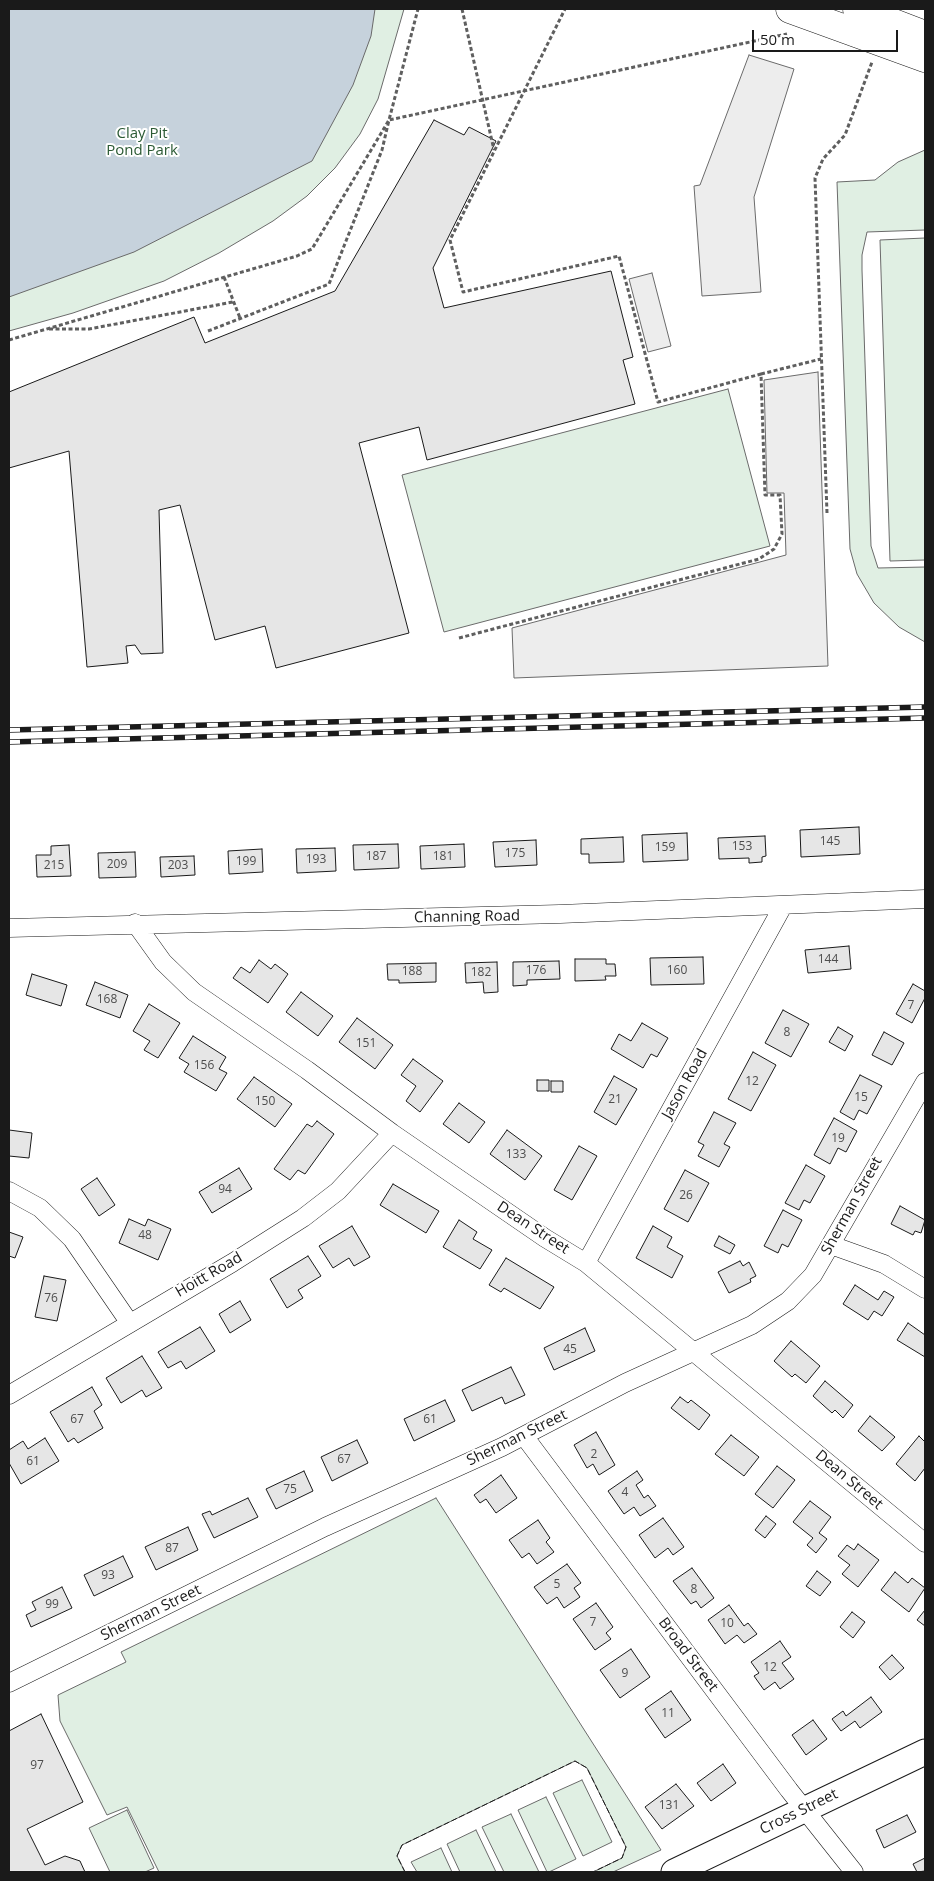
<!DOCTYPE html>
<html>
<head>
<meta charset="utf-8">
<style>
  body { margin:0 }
  #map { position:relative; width:934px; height:1881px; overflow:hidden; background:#fff; font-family:"Open Sans",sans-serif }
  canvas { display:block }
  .frame { position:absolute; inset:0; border:10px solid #1a1a1a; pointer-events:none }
  .scale { position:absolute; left:752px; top:30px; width:146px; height:22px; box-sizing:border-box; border:2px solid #1a1a1a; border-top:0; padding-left:6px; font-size:15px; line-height:18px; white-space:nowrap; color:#1a1a1a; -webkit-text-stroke:4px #fff; paint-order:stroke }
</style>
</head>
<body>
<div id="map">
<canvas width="934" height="1881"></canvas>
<div class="frame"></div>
<div class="scale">50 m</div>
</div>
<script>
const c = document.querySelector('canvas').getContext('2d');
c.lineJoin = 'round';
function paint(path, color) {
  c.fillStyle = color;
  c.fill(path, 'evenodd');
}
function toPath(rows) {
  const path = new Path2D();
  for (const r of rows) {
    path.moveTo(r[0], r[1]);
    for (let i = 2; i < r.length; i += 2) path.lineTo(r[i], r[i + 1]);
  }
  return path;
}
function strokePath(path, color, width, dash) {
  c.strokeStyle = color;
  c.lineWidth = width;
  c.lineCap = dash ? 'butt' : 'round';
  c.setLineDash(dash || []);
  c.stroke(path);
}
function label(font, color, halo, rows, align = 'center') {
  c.font = font + ' "Open Sans",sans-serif';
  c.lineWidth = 4;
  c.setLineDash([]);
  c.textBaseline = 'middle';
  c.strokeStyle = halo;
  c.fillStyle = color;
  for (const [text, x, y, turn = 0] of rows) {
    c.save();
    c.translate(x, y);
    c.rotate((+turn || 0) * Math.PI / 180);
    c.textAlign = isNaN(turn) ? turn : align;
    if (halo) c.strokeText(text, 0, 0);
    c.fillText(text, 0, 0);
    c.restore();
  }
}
const green = toPath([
  [9,9,404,9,378,99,360,134,335,168,307,196,273,221,219,253,164,281,73,313,9,331,9,9],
  [925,150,925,230,867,232,862,255,862,270,871,546,878,568,925,567,925,642,899,627,874,603,857,574,850,549,837,182,875,180,898,162,925,150],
  [925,238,925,560,890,561,880,240,925,238],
  [728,389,770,546,444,632,402,475,728,389],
  [436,1498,661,1850,613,1872,593,1872,622,1858,626,1847,587,1768,575,1761,402,1845,397,1856,405,1872,159,1872,127,1807,107,1815,60,1721,58,1695,126,1662,121,1652,436,1498],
  [582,1780,612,1842,583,1856,553,1793,582,1780],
  [546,1797,576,1859,549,1872,547,1872,518,1810,546,1797],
  [127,1810,154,1868,145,1872,110,1872,89,1828,127,1810],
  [511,1814,539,1872,504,1872,482,1827,511,1814],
  [476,1830,496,1872,460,1872,447,1844,476,1830],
  [441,1848,452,1872,417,1872,411,1862,441,1848]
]);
paint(green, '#e0efe3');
strokePath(green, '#6a6a6a', 1);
const parking = toPath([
  [749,55,794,69,754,197,761,292,702,296,694,186,700,185,749,55],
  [652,273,671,346,648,352,629,279,652,273],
  [818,372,828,666,514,678,512,628,786,555,784,493,767,493,764,380,818,372]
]);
paint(parking, '#ededed');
strokePath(parking, '#6a6a6a', 1);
const water = toPath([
  [9,9,375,9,371,36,353,85,312,161,134,252,9,297,9,9]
]);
paint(water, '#c6d2dc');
strokePath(water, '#6a6a6a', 1);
const building = toPath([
  [434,120,464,135,469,127,496,141,433,268,444,308,611,271,633,357,623,360,635,404,427,460,419,427,359,443,409,633,276,668,265,626,215,640,180,505,159,510,163,653,141,654,135,645,126,646,128,663,87,667,69,451,9,468,9,392,194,317,205,343,335,291,434,120],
  [859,827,860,854,801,857,800,830,859,827],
  [687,833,688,860,643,862,642,835,687,833],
  [765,836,766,856,762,857,762,862,749,863,749,858,719,859,718,838,765,836],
  [623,837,624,862,589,863,589,854,581,854,581,839,623,837],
  [536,840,537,865,495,867,493,842,536,840],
  [398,844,399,868,354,870,353,845,398,844],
  [464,844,465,867,421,869,420,846,464,844],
  [69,845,71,876,37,877,36,855,51,855,51,846,69,845],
  [335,848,336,871,297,873,296,849,335,848],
  [262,849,263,872,229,874,228,851,262,849],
  [135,852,136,877,99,878,98,853,135,852],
  [194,856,195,875,161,877,160,857,194,856],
  [849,946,851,969,808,973,805,950,849,946],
  [703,957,704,984,651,985,650,958,703,957],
  [575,959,606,959,606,964,615,964,616,976,605,976,606,980,575,981,575,959],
  [259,960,271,969,275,964,288,974,268,1003,233,978,241,967,250,973,259,960],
  [559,961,560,979,527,980,527,985,513,986,513,962,559,961],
  [497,962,498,992,484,993,483,982,466,983,465,963,497,962],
  [436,963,436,982,399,983,399,980,388,980,387,964,436,963],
  [32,974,67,985,61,1006,26,995,32,974],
  [95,982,128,995,120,1018,86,1005,95,982],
  [913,984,925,991,925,998,912,1023,896,1014,913,984],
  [301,992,333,1016,318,1036,286,1012,301,992],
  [149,1004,180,1023,158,1058,144,1050,150,1041,133,1031,149,1004],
  [783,1010,809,1024,791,1057,765,1043,783,1010],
  [357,1018,393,1045,375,1069,339,1042,357,1018],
  [642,1023,668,1038,657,1057,651,1054,643,1068,611,1049,619,1034,631,1041,642,1023],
  [838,1027,853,1036,845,1051,829,1042,838,1027],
  [884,1032,904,1043,892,1065,872,1055,884,1032],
  [193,1036,226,1057,219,1069,227,1073,216,1091,184,1072,189,1064,179,1058,193,1036],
  [753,1052,776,1065,751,1111,728,1099,753,1052],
  [413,1059,443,1081,420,1112,406,1101,416,1086,401,1075,413,1059],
  [860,1075,882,1086,867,1114,859,1110,854,1120,840,1112,860,1075],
  [614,1076,637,1089,616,1125,594,1112,614,1076],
  [254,1077,292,1104,275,1127,237,1099,254,1077],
  [537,1080,549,1080,549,1091,537,1091,537,1080],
  [551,1081,563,1081,563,1092,551,1092,551,1081],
  [459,1103,485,1122,469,1143,443,1124,459,1103],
  [714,1112,736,1123,724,1144,730,1147,719,1167,698,1156,704,1145,698,1142,714,1112],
  [834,1118,857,1131,846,1152,838,1148,830,1164,814,1155,834,1118],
  [317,1121,334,1134,305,1174,298,1170,290,1180,274,1169,307,1124,312,1127,317,1121],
  [9,1130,32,1133,29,1158,9,1156,9,1130],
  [507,1130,542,1156,525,1180,490,1154,507,1130],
  [579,1146,597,1156,572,1200,554,1190,579,1146],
  [806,1165,825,1176,810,1203,804,1200,799,1210,785,1203,806,1165],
  [239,1168,252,1189,212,1213,199,1192,239,1168],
  [685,1170,709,1183,688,1222,664,1209,685,1170],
  [97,1178,115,1205,99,1216,81,1189,97,1178],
  [393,1184,439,1211,426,1233,380,1205,393,1184],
  [900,1206,925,1220,921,1233,915,1231,913,1235,891,1224,900,1206],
  [783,1210,802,1220,788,1247,782,1244,778,1253,764,1246,783,1210],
  [129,1219,145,1226,148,1219,171,1229,158,1260,119,1243,129,1219],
  [459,1220,477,1232,473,1239,492,1250,480,1269,443,1247,459,1220],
  [352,1226,370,1257,354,1266,349,1258,333,1268,319,1246,352,1226],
  [653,1226,672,1237,667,1247,683,1256,672,1278,636,1258,653,1226],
  [9,1232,23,1237,15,1258,9,1256,9,1232],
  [719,1236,735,1245,730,1254,714,1246,719,1236],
  [308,1256,321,1276,298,1290,303,1298,287,1308,270,1279,308,1256],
  [506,1258,554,1287,540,1309,504,1288,501,1292,489,1285,506,1258],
  [740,1261,743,1266,749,1262,756,1276,750,1279,751,1282,729,1293,718,1272,740,1261],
  [44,1276,66,1280,57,1321,35,1317,44,1276],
  [855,1285,878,1300,884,1291,894,1297,882,1316,874,1311,868,1320,843,1304,855,1285],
  [240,1301,251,1320,230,1333,219,1314,240,1301],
  [908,1323,925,1335,925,1357,897,1340,908,1323],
  [200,1327,215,1351,186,1369,181,1361,168,1368,158,1352,200,1327],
  [585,1328,595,1351,554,1370,544,1348,585,1328],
  [791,1341,820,1366,806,1383,795,1374,792,1377,774,1361,791,1341],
  [142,1356,162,1388,146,1397,142,1390,121,1403,106,1378,142,1356],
  [511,1367,525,1395,505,1404,502,1397,472,1411,462,1390,511,1367],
  [825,1381,853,1405,843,1418,835,1410,832,1413,813,1396,825,1381],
  [92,1387,102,1405,94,1411,103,1428,78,1443,74,1438,68,1442,50,1412,92,1387],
  [680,1397,688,1403,691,1400,710,1415,699,1430,671,1408,680,1397],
  [445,1400,455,1421,414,1441,404,1419,445,1400],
  [870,1416,895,1437,882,1451,858,1431,870,1416],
  [596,1432,615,1465,599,1475,593,1464,587,1468,574,1445,596,1432],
  [731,1435,759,1457,744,1476,715,1454,731,1435],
  [919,1436,925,1442,925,1468,915,1481,896,1464,919,1436],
  [45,1438,59,1461,21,1484,9,1463,9,1450,23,1441,28,1449,45,1438],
  [357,1440,368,1463,332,1481,321,1457,357,1440],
  [777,1466,795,1480,773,1508,755,1494,777,1466],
  [304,1471,313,1491,276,1509,266,1489,304,1471],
  [637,1471,643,1480,636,1485,644,1498,648,1495,656,1506,640,1516,634,1507,624,1514,608,1491,637,1471],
  [501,1475,517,1498,496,1513,486,1499,480,1503,474,1495,501,1475],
  [248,1498,258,1517,214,1538,202,1514,210,1511,212,1515,248,1498],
  [810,1501,831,1517,819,1533,827,1539,816,1553,807,1545,813,1538,793,1522,810,1501],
  [766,1516,776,1524,765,1538,755,1530,766,1516],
  [663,1518,684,1547,673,1555,668,1548,655,1558,639,1535,663,1518],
  [538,1520,550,1538,546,1542,554,1552,537,1564,529,1553,522,1558,509,1540,538,1520],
  [188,1527,198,1550,156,1570,145,1547,188,1527],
  [858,1544,879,1560,858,1587,842,1574,850,1565,838,1556,847,1545,854,1550,858,1544],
  [123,1556,133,1577,94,1596,84,1575,123,1556],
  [567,1564,581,1583,574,1588,580,1597,564,1608,557,1597,547,1604,534,1587,567,1564],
  [692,1568,714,1598,701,1608,696,1601,691,1604,673,1581,692,1568],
  [817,1571,831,1582,820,1596,806,1586,817,1571],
  [895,1572,908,1583,912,1578,925,1588,909,1612,881,1590,895,1572],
  [62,1587,72,1608,31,1627,26,1615,36,1610,32,1602,62,1587],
  [596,1603,613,1627,606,1633,611,1639,595,1650,573,1619,596,1603],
  [729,1605,744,1626,748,1623,757,1634,744,1643,737,1635,725,1644,708,1620,729,1605],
  [925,1610,925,1626,917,1620,925,1610],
  [852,1612,865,1622,853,1638,840,1627,852,1612],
  [780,1641,791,1657,782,1663,794,1679,780,1689,775,1682,764,1690,754,1676,759,1673,751,1662,780,1641],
  [631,1649,650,1677,620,1698,600,1670,631,1649],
  [892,1655,904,1668,890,1680,879,1667,892,1655],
  [671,1691,691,1720,665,1738,645,1709,671,1691],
  [871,1697,882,1712,860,1728,855,1721,841,1731,832,1719,843,1711,846,1716,871,1697],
  [41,1714,83,1802,27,1829,45,1865,65,1856,80,1861,85,1872,9,1872,9,1731,41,1714],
  [813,1720,827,1739,806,1755,792,1735,813,1720],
  [723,1764,736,1783,711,1801,697,1783,723,1764],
  [676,1784,694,1806,662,1829,645,1807,676,1784],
  [907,1815,916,1832,884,1848,876,1830,907,1815],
  [925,1858,925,1871,917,1872,913,1864,925,1858]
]);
paint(building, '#e6e6e6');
strokePath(building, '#1a1a1a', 1);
const street = toPath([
  [135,923,163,962,194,992,307,1070,392,1133,545,1238,586,1263,925,1543],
  [9,928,560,914,925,899],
  [9,1191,40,1208,72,1239,129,1322],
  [831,1245,884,1264,925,1289],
  [586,1263,783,906],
  [9,1395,232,1263,303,1218,338,1191,392,1133],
  [524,1436,789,1790,854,1872],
  [9,1683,325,1527,502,1447,625,1383,752,1325,788,1301,813,1275,925,1082]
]);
const secondary = toPath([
  [674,1872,925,1752]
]);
const primary = toPath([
  [790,9,925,58],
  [857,9,925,35]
]);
strokePath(street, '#1a1a1a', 19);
strokePath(secondary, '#1a1a1a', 27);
strokePath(primary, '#1a1a1a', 29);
strokePath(toPath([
  [462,9,494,150],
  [224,277,240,318],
  [49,329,89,329,233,302],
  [208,331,329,284,382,150,389,120,787,34],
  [9,340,297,256,312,249,389,120,418,9],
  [761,374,821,359],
  [827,513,815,178,823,159,845,135,872,62],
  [459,638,759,559,774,549,782,534,780,495,765,495,761,374,658,402,619,256,463,292,450,240,565,9]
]), '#5f5f5f', 3, [4, 2.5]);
strokePath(street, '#fff', 18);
strokePath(secondary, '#fff', 25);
strokePath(primary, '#fff', 28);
const rail = toPath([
  [9,730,925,707],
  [9,742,925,718]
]);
strokePath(rail, '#1a1a1a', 5.5);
strokePath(rail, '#fff', 4, [11]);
strokePath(toPath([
  [405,1872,397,1856,402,1845,575,1761,587,1768,626,1847,622,1858,593,1872]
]), '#1a1a1a', 1, [6, 2.5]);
label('12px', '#4d4d4d', null, [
  ["145",830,842],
  ["153",742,847],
  ["159",665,848],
  ["175",515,854],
  ["187",376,857],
  ["181",443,857],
  ["193",316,860],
  ["199",246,862],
  ["209",117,865],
  ["215",54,866],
  ["203",178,866],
  ["144",828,960],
  ["176",536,971],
  ["160",677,971],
  ["188",412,972],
  ["182",481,973],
  ["168",107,1000],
  ["7",911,1006],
  ["8",787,1033],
  ["151",366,1044],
  ["156",204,1066],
  ["12",752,1082],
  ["15",861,1098],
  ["21",615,1100],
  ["150",265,1102],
  ["19",838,1139],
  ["133",516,1155],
  ["94",225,1190],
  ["26",686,1196],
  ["48",145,1236],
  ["76",51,1299],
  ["45",570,1350],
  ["67",77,1420],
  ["61",430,1420],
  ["2",594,1455],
  ["67",344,1460],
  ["61",33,1462],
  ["75",290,1490],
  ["4",625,1493],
  ["87",172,1549],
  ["93",108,1576],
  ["5",557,1585],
  ["8",694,1590],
  ["99",52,1605],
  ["7",593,1623],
  ["10",727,1624],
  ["12",770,1668],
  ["9",625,1674],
  ["11",668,1714],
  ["97",37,1766],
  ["131",669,1806]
]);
label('15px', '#2b5a34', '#fff', [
  ["Clay Pit",142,134],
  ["Pond Park",142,151]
]);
label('15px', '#1a1a1a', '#fff', [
  ["Channing Road",467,917,-1],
  ["Jason Road",685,1084,-61],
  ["Sherman Street",852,1206,-61],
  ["Dean Street",533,1228,33],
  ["Hoitt Road",209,1275,-30],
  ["Sherman Street",517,1438,-26],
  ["Dean Street",849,1480,40],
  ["Sherman Street",151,1613,-26],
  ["Broad Street",688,1655,53],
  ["Cross Street",799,1812,-26]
]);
</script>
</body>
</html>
